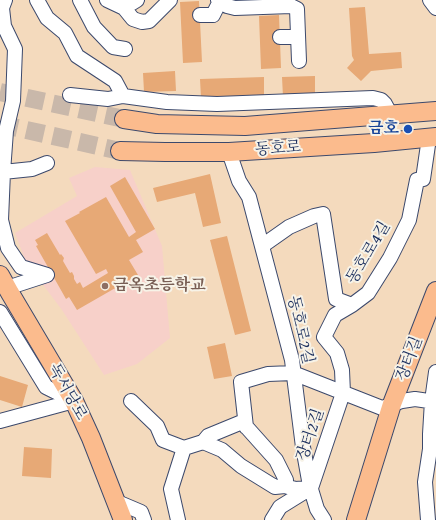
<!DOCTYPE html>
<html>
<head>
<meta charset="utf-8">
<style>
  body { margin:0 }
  canvas { display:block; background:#f4dabd }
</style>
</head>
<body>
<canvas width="436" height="520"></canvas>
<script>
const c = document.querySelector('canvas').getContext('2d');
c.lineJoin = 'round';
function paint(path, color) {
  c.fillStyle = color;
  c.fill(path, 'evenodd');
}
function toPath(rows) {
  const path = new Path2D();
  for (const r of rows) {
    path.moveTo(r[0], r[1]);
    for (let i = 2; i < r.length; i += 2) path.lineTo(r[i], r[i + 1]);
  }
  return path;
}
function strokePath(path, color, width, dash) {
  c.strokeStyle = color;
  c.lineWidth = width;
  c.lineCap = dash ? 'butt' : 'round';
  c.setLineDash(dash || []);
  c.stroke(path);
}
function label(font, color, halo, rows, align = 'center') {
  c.font = font + ' "Gentium Book Plus","Noto Serif KR",serif';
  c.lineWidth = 4;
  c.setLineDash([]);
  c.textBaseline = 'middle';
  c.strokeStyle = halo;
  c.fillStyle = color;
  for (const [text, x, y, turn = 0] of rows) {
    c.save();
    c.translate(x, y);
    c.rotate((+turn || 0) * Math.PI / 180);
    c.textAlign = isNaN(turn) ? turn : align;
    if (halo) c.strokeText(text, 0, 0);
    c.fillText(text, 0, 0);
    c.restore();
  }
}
paint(toPath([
  [95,167,130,170,162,246,170,338,137,364,104,375,62,310,26,262,15,233,77,196,69,178]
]), '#f7d0c9');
paint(toPath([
  [199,1,202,62,183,63,180,2],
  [365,7,369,54,401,52,402,68,371,71,361,81,347,68,354,60,352,56,349,8],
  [279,15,281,68,261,69,259,16],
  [175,71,176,91,144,92,143,73],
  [315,76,315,96,283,97,282,77],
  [264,77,264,97,201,98,200,79],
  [210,174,221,223,203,227,195,193,157,202,153,188],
  [125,177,155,229,136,240,143,252,129,260,138,275,77,310,69,297,66,299,36,246,38,245,35,240,47,233,60,255,61,254,64,258,63,261,70,273,72,272,74,276,74,279,77,284,80,282,83,288,108,273,106,269,96,274,65,221,80,213,79,212,106,197,129,237,136,232,110,186],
  [227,236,251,331,235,335,210,240],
  [225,343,232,376,214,379,207,347],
  [0,376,28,385,22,407,0,400],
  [24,447,52,449,51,478,22,476]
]), '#e7a976');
strokePath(toPath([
  [0,92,124,119],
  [0,124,120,151]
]), '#c9b8aa', 18, [18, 9]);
const minor = toPath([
  [5,0,2,8,4,26,15,49,13,101,6,131,3,172,1,220,8,248,21,267,47,275,7,288],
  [37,0,47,18,65,33,77,56,115,81,123,96],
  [80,0,94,27,113,47,125,49],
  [107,0,124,8,137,0],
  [218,0,227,6,235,8,291,6,297,9,299,61],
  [430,0,436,8],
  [124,8,133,19,142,22,149,21,170,0],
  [200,15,213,15,220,1],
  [280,37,298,37],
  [70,95,108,99,123,96,167,102,217,104,373,98,381,100,385,104,391,115],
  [229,152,239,181,249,197,292,360,303,447,310,486,317,509,324,520],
  [3,172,32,169,47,163],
  [262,246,289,227,314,216,323,214,336,299,352,305],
  [0,312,46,387,74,401],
  [131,401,157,426,163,440,184,448,203,442,208,436,242,422,276,460,286,480,285,486,295,489,311,488],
  [0,421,74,401],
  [246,427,241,382,268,374,293,373,382,408,402,401,415,399,436,402],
  [203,442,222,450,241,466,275,487,285,486],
  [311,488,343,393,342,370,337,353,324,337,335,315,352,305,368,293,390,258,409,220,417,180,423,179,429,138],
  [115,501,141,512,144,520],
  [178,520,171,489,184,448],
  [272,520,280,507,309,489],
  [428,520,425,482,430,449,430,434,432,401,436,372]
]);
const major = toPath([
  [124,119,157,124,245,126,436,111],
  [120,151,165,152,229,152,374,143,436,137],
  [0,275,10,293,74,401,91,438,123,520],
  [356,520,392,404,436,291]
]);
strokePath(minor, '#3c496c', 16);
strokePath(major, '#3c496c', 20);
strokePath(minor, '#fff', 14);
strokePath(major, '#fbbb8d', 18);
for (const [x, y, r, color] of [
  [408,129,5,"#1a4fb4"],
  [105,286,4,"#8d6e63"]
]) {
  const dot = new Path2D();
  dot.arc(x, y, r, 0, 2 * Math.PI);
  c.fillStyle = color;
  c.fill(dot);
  strokePath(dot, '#f7f3e8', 1.5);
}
label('bold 16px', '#164399', '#f7f3e8', [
  ["금호",399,129]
], 'right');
label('16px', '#1b2f5e', '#f7f3e8', [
  ["동호로",278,149,-4],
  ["동호로4길",369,253,-59],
  ["동호로2길",300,330,77],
  ["장터길",410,359,-69],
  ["독서당로",67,392,61],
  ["장터2길",311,435,-71]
]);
label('bold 16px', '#785e54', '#f7f3e8', [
  ["금옥초등학교",113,286]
], 'left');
</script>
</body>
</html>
